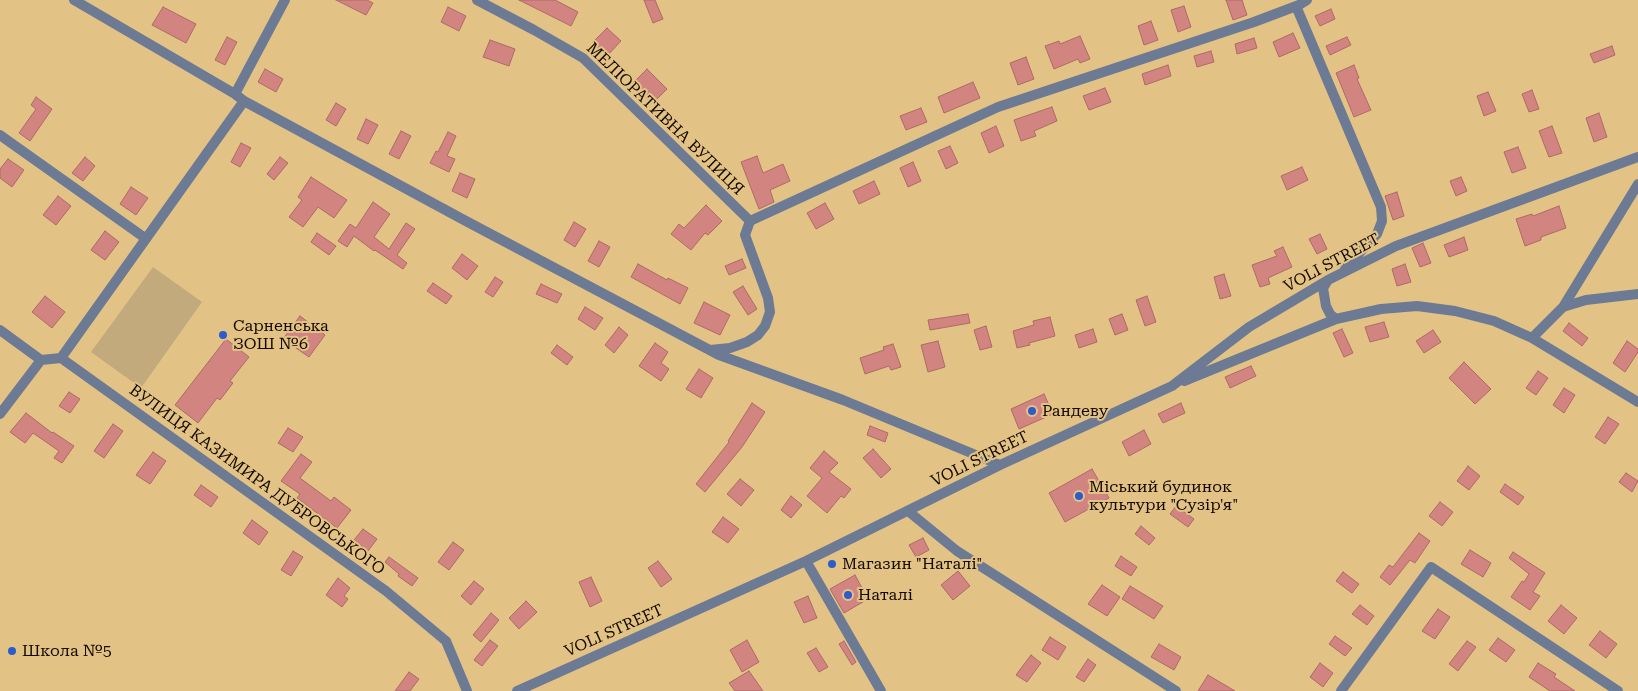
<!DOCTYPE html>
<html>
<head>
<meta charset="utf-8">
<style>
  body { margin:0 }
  canvas { display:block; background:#e3c385 }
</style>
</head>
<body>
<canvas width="1638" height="691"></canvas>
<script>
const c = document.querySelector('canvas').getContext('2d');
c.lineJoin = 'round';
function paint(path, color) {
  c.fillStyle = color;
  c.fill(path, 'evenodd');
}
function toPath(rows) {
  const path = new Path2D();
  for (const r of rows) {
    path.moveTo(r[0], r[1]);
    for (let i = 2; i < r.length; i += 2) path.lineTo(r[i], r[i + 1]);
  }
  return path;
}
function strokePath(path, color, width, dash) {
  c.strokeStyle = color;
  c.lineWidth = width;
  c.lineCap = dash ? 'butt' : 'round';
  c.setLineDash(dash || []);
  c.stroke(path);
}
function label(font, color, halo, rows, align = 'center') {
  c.font = font + ' "Roboto Serif",serif';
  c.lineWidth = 4;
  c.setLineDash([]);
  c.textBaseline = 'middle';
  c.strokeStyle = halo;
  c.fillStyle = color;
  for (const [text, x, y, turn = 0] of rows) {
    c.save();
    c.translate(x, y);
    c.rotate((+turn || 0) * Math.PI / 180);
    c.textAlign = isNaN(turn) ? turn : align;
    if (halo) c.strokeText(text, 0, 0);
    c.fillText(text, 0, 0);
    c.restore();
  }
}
paint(toPath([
  [153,267,202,302,141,388,91,352]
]), '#c2aa7c');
const building = toPath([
  [336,0,367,0,373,3,366,15,336,0],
  [519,0,555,0,578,12,571,26,519,0],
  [644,0,655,0,663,19,653,23,644,0],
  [1226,0,1242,0,1247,15,1233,20,1226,0],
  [1184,6,1191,27,1178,32,1171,10,1184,6],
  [163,7,196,24,186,43,152,25,163,7],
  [448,7,466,16,459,31,441,22,448,7],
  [1331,9,1335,19,1320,26,1315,16,1331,9],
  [1151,21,1158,40,1144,45,1138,26,1151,21],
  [607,28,621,41,607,56,592,43,607,28],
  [1293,33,1300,48,1279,57,1273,42,1293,33],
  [1080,36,1090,59,1080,63,1078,59,1054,69,1045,46,1059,41,1060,44,1080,36],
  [227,37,237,42,225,65,215,60,227,37],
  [1347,37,1351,45,1330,55,1326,46,1347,37],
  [1254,38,1257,48,1237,54,1235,44,1254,38],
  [490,40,515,49,509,66,483,57,490,40],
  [1612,46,1615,55,1594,63,1590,54,1612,46],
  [1211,51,1214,62,1197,67,1194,56,1211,51],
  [1026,57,1034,79,1018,85,1010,63,1026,57],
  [1168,65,1171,76,1145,85,1142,74,1168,65],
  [1354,65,1359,78,1357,79,1371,110,1354,117,1336,73,1354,65],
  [265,69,283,79,276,92,258,82,265,69],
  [647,69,667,89,652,104,632,84,647,69],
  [973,82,980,98,944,113,938,97,973,82],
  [1105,88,1111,102,1089,110,1083,96,1105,88],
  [1532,90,1539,109,1529,112,1522,94,1532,90],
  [1488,92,1496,111,1484,116,1477,96,1488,92],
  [36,97,52,109,30,141,19,133,36,109,31,105,36,97],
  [336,103,346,109,336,126,326,120,336,103],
  [1052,107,1057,121,1034,131,1036,136,1021,141,1014,120,1052,107],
  [921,108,927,122,906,130,900,116,921,108],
  [1599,113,1607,137,1594,142,1586,118,1599,113],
  [366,119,378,125,368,144,357,139,366,119],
  [996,126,1004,146,989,153,981,133,996,126],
  [1552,126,1562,153,1549,157,1539,131,1552,126],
  [401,131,411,136,399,159,389,154,401,131],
  [448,132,456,136,447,156,455,159,449,172,430,163,436,151,438,152,448,132],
  [241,143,251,148,240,167,231,162,241,143],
  [950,146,958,163,946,169,938,151,950,146],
  [1518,147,1526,168,1512,173,1504,152,1518,147],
  [757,156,763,173,783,164,790,181,770,190,774,202,759,209,741,162,757,156],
  [85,157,95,166,83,181,72,173,85,157],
  [280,157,288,163,274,180,267,174,280,157],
  [8,159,24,170,12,187,0,178,0,169,8,159],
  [913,162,921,181,908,187,900,168,913,162],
  [1302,167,1308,180,1287,190,1281,176,1302,167],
  [460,173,475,179,467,198,452,191,460,173],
  [311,177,347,200,334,218,318,207,303,227,289,217,302,200,298,197,311,177],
  [1461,177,1467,191,1456,196,1450,181,1461,177],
  [874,181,880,194,859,204,853,191,874,181],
  [131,187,148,198,136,215,120,204,131,187],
  [1397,192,1404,216,1393,220,1385,196,1397,192],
  [58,196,71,206,56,225,43,215,58,196],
  [373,202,390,214,374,237,389,249,406,223,415,229,397,255,407,263,403,269,375,250,374,251,354,236,347,247,338,241,350,224,356,228,373,202],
  [825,203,834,219,816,229,807,213,825,203],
  [706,205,722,221,708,235,705,233,691,250,671,234,679,224,684,228,706,205],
  [1559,206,1566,228,1541,237,1541,240,1525,246,1516,219,1532,214,1533,216,1559,206],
  [574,222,586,229,575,247,564,240,574,222],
  [105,231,119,242,105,260,91,250,105,231],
  [317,233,336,246,329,255,311,242,317,233],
  [1320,234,1327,249,1317,254,1309,239,1320,234],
  [1464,237,1468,250,1449,257,1444,245,1464,237],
  [599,241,610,247,599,267,588,261,599,241],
  [1423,243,1431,263,1420,267,1412,248,1423,243],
  [1283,247,1292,267,1268,278,1270,284,1260,287,1252,265,1277,256,1274,251,1283,247],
  [462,254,478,266,467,280,452,268,462,254],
  [742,259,746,268,729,275,725,266,742,259],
  [638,264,667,280,668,278,688,288,680,304,631,277,638,264],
  [1405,264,1411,282,1397,286,1392,269,1405,264],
  [1224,274,1231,296,1220,299,1214,277,1224,274],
  [495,277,503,282,493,297,485,292,495,277],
  [433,283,452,296,446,304,427,291,433,283],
  [541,284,562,294,557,303,536,294,541,284],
  [743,286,757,309,748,315,733,292,743,286],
  [45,296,65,312,52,328,32,312,45,296],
  [1147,296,1156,322,1145,326,1136,300,1147,296],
  [704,302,730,315,720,335,694,323,704,302],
  [585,307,603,318,595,330,578,319,585,307],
  [968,314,970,323,930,330,928,320,968,314],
  [1122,314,1128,330,1115,335,1109,319,1122,314],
  [300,316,325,335,309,357,283,339,300,316],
  [1050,317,1055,336,1029,343,1030,345,1017,348,1013,331,1034,325,1033,321,1050,317],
  [1384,322,1389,337,1370,342,1365,327,1384,322],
  [1569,323,1588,338,1582,346,1563,331,1569,323],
  [986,326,992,347,980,350,974,330,986,326],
  [619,327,628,335,614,353,605,345,619,327],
  [1093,329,1097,342,1079,348,1075,335,1093,329],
  [1342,329,1353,353,1344,357,1333,333,1342,329],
  [1433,330,1441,342,1424,353,1416,341,1433,330],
  [226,339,249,357,230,381,233,383,220,400,217,398,198,423,175,405,226,339],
  [938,341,945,367,928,372,921,345,938,341],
  [1627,341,1638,349,1638,352,1625,372,1613,363,1627,341],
  [655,343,668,352,661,363,669,369,661,381,639,366,655,343],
  [893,344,901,367,891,370,889,366,865,374,860,358,884,350,883,347,893,344],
  [557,345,573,357,567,365,551,353,557,345],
  [1464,362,1491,389,1475,404,1449,378,1464,362],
  [1251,366,1256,376,1230,388,1225,377,1251,366],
  [699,369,713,378,701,398,686,389,699,369],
  [1538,371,1548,378,1536,395,1526,388,1538,371],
  [1564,388,1575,395,1564,413,1553,405,1564,388],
  [69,392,80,399,70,413,59,406,69,392],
  [1044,394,1053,414,1019,429,1011,409,1044,394],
  [752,403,765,412,742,447,705,492,696,484,729,442,728,441,752,403],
  [1181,403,1185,413,1163,423,1158,414,1181,403],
  [26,413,52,433,53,432,74,446,62,463,54,458,59,451,33,433,25,443,10,432,26,413],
  [1608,417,1619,424,1605,444,1595,437,1608,417],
  [113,424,123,431,104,458,94,451,113,424],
  [870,426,888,433,885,442,867,435,870,426],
  [288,428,303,437,293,452,278,443,288,428],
  [1144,430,1151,444,1129,456,1122,442,1144,430],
  [873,449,891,469,881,478,863,458,873,449],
  [824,451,838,463,829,472,851,489,844,498,841,496,827,513,807,496,822,478,810,468,824,451],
  [153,452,166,461,150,484,136,475,153,452],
  [301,454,312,462,300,478,331,501,334,497,351,510,337,528,297,498,300,494,281,481,301,454],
  [1468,466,1480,476,1469,490,1457,481,1468,466],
  [1092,469,1109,498,1065,522,1049,493,1092,469],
  [1626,473,1638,481,1632,492,1619,482,1626,473],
  [740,479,754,490,741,506,727,494,740,479],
  [1505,484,1524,497,1518,505,1500,492,1505,484],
  [201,485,218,497,211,507,194,495,201,485],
  [791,496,802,505,791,518,781,510,791,496],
  [1440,502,1453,512,1442,526,1429,516,1440,502],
  [1176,506,1194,519,1188,527,1170,514,1176,506],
  [723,517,739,529,728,543,712,532,723,517],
  [252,520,268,532,259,545,243,533,252,520],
  [1141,526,1155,538,1149,545,1135,534,1141,526],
  [363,529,377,539,368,551,354,540,363,529],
  [1419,533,1430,541,1415,563,1410,560,1390,585,1380,577,1389,565,1393,567,1419,533],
  [923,538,929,550,916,557,909,545,923,538],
  [453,542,464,550,449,570,438,562,453,542],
  [1470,550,1491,563,1483,577,1461,564,1470,550],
  [293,551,303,557,291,576,281,570,293,551],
  [1513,552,1545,573,1533,592,1540,596,1530,610,1511,597,1522,581,1524,582,1529,574,1509,558,1513,552],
  [1121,556,1137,567,1131,576,1115,566,1121,556],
  [389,557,418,578,412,586,398,576,399,574,385,562,389,557],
  [658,561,672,579,661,587,648,568,658,561],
  [958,571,970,586,953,600,941,585,958,571],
  [1343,572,1359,584,1352,593,1336,581,1343,572],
  [855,575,868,599,844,613,830,589,855,575],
  [591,577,602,601,590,607,579,582,591,577],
  [338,578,350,588,344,596,348,599,342,607,326,595,338,578],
  [474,581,484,589,471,605,461,596,474,581],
  [1102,585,1120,597,1107,616,1088,604,1102,585],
  [1130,586,1163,606,1154,619,1122,599,1130,586],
  [808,596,817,618,804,623,794,602,808,596],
  [526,601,537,612,519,629,509,618,526,601],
  [1360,605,1374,616,1367,625,1352,614,1360,605],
  [1561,605,1577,618,1564,634,1548,621,1561,605],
  [1438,609,1450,617,1435,639,1422,631,1438,609],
  [491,613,499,620,481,642,473,635,491,613],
  [1600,631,1617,644,1606,658,1589,645,1600,631],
  [1335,636,1352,648,1345,656,1329,644,1335,636],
  [1050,637,1066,647,1058,660,1042,650,1050,637],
  [1498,638,1515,650,1506,662,1489,650,1498,638],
  [490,640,498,646,482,666,474,660,490,640],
  [747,640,759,662,742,672,730,650,747,640],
  [844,641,856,662,852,665,839,644,844,641],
  [1467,641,1476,647,1458,671,1449,664,1467,641],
  [1159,644,1181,657,1174,670,1151,657,1159,644],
  [816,648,828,667,819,672,807,653,816,648],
  [1031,655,1041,663,1027,682,1016,675,1031,655],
  [1088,659,1096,665,1084,682,1076,677,1088,659],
  [1320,663,1333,673,1323,687,1310,677,1320,663],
  [1538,663,1556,674,1554,677,1575,691,1550,691,1529,677,1538,663],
  [749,671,763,691,735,691,729,683,749,671],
  [409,672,419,679,410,691,395,691,409,672],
  [1208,675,1235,691,1198,691,1208,675]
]);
paint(building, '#d28480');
strokePath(building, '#ad6a66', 1);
strokePath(toPath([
  [74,0,235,94,244,101,464,220,719,355,843,400,1000,465],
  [477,0,534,30,583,58,750,221],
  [1296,6,1381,207,1382,221,1377,234,1345,269],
  [235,94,285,0],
  [0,135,145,238],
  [1328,280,1323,288,1326,306,1330,314,1336,319],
  [1563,307,1586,300,1638,294],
  [0,330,41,360,61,358,386,591,446,641,467,691],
  [1532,338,1563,307,1638,184],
  [710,350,730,348,747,342,758,335,765,326,770,312,768,298,745,235,750,221,998,107,1254,22,1299,5,1307,0],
  [61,358,244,101],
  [1184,381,1336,319,1381,309,1417,306,1455,311,1494,321,1532,338,1638,402],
  [0,414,41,360],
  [908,511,957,551,1176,691],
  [806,561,881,691],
  [517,691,806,561,1000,465,1172,386,1249,327,1328,280,1396,246,1638,157],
  [1341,691,1431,567,1618,691]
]), '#6d7a94', 10);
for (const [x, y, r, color] of [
  [223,335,5,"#2c5ccb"],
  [1032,411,5,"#2c5ccb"],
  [1079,496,5,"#2c5ccb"],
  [832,564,5,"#2c5ccb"],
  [848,595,5,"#2c5ccb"],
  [12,651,5,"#2c5ccb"]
]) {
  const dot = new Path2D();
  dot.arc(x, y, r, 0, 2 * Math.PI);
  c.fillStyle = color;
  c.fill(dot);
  strokePath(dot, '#e3c385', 2);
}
label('16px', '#150a00', '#e3c385', [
  ["МЕЛІОРАТИВНА ВУЛИЦЯ",665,119,44],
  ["VOLI STREET",1332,263,-28],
  ["VOLI STREET",980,459,-26],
  ["ВУЛИЦЯ КАЗИМИРА ДУБРОВСЬКОГО",257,480,36],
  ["VOLI STREET",614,631,-24]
]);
label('16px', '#150a00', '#e3c385', [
  ["Сарненська",233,326],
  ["ЗОШ №6",233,344],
  ["Рандеву",1042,411],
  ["Міський будинок",1089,487],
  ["культури \"Сузір'я\"",1089,505],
  ["Магазин \"Наталі\"",842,564],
  ["Наталі",858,595],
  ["Школа №5",22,651]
], 'left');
</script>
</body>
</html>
